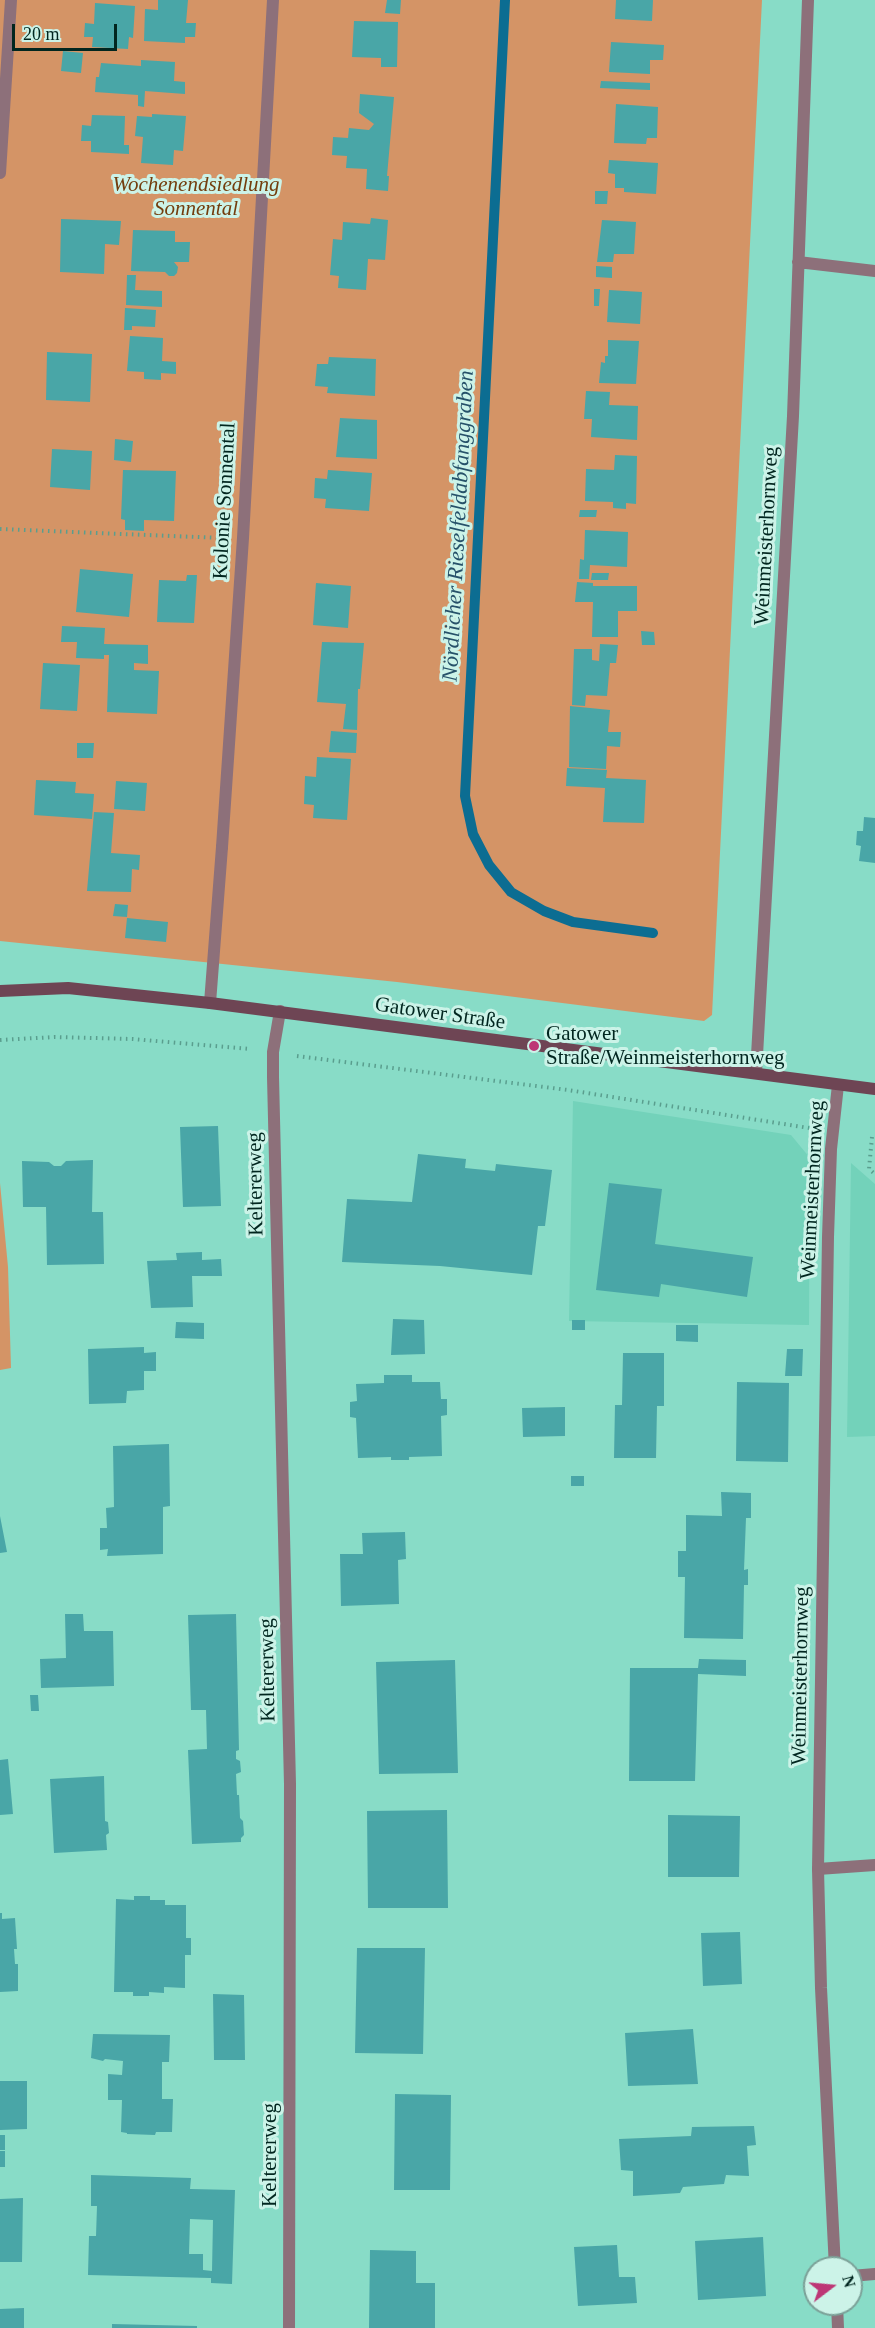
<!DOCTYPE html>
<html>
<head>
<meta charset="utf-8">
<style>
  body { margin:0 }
  #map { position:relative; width:875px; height:2328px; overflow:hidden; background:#88dcc7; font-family:Georgia,serif }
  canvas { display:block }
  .north { position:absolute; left:803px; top:2256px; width:60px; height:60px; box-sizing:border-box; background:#ccf3e8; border:2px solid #7ba198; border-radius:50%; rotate:74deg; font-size:16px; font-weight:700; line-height:24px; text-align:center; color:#01261f }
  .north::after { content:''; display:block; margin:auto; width:21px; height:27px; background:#bd3675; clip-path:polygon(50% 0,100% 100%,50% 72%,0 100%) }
  .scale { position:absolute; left:12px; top:24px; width:105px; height:27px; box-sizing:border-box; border:3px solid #01261f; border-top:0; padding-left:8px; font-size:18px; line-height:21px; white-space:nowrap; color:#01261f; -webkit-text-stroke:4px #ccf3e8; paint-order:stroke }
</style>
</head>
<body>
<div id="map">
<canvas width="875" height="2328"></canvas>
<div class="north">N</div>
<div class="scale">20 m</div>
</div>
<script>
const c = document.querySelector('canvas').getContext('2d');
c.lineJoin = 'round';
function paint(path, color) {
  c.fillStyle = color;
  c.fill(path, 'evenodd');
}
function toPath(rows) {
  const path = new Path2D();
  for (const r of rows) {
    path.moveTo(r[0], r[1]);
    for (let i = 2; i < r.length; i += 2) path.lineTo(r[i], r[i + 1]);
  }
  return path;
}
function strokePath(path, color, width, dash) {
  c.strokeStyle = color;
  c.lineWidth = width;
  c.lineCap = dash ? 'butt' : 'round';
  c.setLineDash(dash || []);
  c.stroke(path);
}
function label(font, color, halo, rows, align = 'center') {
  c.font = font + ' Georgia,serif';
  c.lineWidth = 6;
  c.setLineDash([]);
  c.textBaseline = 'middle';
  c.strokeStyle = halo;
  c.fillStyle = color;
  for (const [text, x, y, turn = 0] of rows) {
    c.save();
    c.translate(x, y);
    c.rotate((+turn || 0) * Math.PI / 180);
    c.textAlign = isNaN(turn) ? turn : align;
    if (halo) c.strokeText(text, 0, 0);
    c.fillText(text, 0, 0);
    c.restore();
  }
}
paint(toPath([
  [573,1101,791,1135,810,1158,809,1325,569,1321],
  [851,1163,875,1184,875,1436,847,1437]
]), '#73d2ba');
paint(toPath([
  [0,0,762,0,712,1015,704,1021,397,982,0,941],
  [0,1183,8,1267,11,1368,0,1370]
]), '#d49466');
strokePath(toPath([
  [505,0,465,796,473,834,489,865,511,892,544,911,573,922,653,933]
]), '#0c6d92', 10);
paint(toPath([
  [158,0,188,0,186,23,196,23,195,37,185,37,185,43,144,41,145,9,158,10],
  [387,0,401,0,400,14,385,13],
  [616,0,653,0,652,21,615,19],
  [95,3,135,6,133,38,129,37,128,49,92,47,93,37,84,37,85,23,94,24],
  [354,21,398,22,397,67,381,67,381,58,352,57],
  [611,42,664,45,663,60,650,60,650,74,609,72],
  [63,51,83,53,81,73,61,71],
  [141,60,175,62,174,81,185,82,185,94,145,91,144,107,138,106,138,95,95,92,96,77,99,77,101,63,141,66],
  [601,81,650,83,650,90,600,88],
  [360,94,394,97,387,176,389,176,388,191,366,189,367,169,346,168,347,156,332,155,333,137,348,138,349,128,369,130,374,124,359,113],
  [616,104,658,107,657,138,647,138,646,144,614,143],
  [152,114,186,116,183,151,174,150,173,165,141,163,143,137,135,136,137,116,152,117],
  [92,115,125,116,124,145,129,145,129,154,91,152,91,141,81,141,82,125,91,126],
  [609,160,658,163,656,194,624,192,624,188,615,188,615,174,608,173],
  [595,191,608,191,607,204,595,204],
  [371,218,388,220,385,260,368,259,366,290,338,288,339,276,330,275,333,239,342,240,343,222,370,224],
  [61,219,121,221,119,245,105,244,104,274,60,272],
  [602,220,636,222,634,254,614,254,613,262,597,262],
  [133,230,175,231,175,242,190,242,189,262,174,262,178,267,177,273,174,276,169,276,165,272,131,271],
  [596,266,612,267,612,278,596,277],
  [127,275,136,275,135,290,162,291,162,307,126,305],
  [594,289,600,289,599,306,594,306],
  [609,290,642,292,640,324,607,322],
  [125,308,156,310,155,327,132,326,132,330,124,330],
  [130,336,163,338,162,361,176,362,176,374,161,373,161,380,144,379,144,372,127,371],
  [608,340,639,341,636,384,599,383,601,362,605,363,605,356,608,356],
  [47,352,92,354,90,402,46,400],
  [329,357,376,359,375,396,327,393,328,387,315,386,317,364,328,364],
  [586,391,610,392,609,405,638,406,637,440,591,437,592,419,584,419],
  [340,418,377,420,377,459,336,457],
  [115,439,133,441,131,462,114,460],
  [52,449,92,451,90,490,50,487],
  [615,455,637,456,636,504,626,503,626,509,613,508,613,502,585,501,586,469,614,470],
  [123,470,176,471,174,521,144,520,144,531,125,530,125,520,121,519],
  [328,470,372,473,369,511,325,508,326,499,314,498,315,478,327,479],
  [580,510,597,510,596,517,579,517],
  [585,530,628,532,627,567,590,565,589,579,579,579,580,559,584,560],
  [80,569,133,574,129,617,76,612],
  [592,573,609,573,608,580,591,580],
  [187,575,197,575,194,623,157,622,159,580,186,581],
  [577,582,593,583,593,586,637,586,637,611,618,611,618,637,592,637,593,602,575,602],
  [316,583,351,586,348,628,313,625],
  [62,626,105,628,104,644,148,645,148,664,134,663,134,670,159,671,157,714,107,712,109,655,104,655,104,659,76,658,77,642,61,642],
  [641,631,654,632,655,645,642,645],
  [322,642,364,643,360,689,358,689,357,730,343,729,346,704,317,702],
  [600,644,618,645,616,663,610,663,607,696,586,695,585,706,572,705,574,649,592,649,592,660,599,661],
  [43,663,80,665,77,711,40,709],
  [570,706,610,710,608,732,621,732,620,747,607,746,606,769,569,767],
  [331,731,357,733,356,753,329,752],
  [77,743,94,743,93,758,77,758],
  [317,757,351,759,347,820,313,818,314,805,304,804,305,776,316,777],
  [567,768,607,770,606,778,646,780,644,823,603,822,605,788,566,786],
  [36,780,76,782,75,793,94,794,92,819,34,815],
  [116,781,147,783,145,811,114,809],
  [94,812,114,813,111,853,140,855,139,870,132,869,131,892,87,891],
  [864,817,875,818,875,863,859,861,861,846,856,845,857,831,863,831],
  [115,904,128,905,127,917,113,916],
  [127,918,168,922,166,942,125,938],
  [218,1126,221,1206,183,1207,180,1127],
  [418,1154,466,1159,465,1168,495,1171,496,1164,552,1170,545,1226,538,1226,532,1275,440,1266,342,1262,347,1199,412,1202],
  [93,1160,92,1212,103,1212,104,1264,47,1265,46,1207,23,1207,22,1161,49,1162,54,1166,61,1166,66,1161],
  [609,1183,662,1189,655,1244,753,1257,747,1297,661,1284,659,1297,596,1290],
  [202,1252,202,1260,221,1259,222,1276,192,1276,193,1307,151,1308,147,1261,177,1260,176,1253],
  [393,1319,424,1320,425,1354,391,1355],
  [572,1320,585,1320,585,1330,572,1330],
  [176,1322,204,1323,204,1339,175,1338],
  [676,1325,698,1325,698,1342,676,1341],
  [144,1347,144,1353,156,1352,156,1371,144,1371,144,1390,127,1391,126,1403,89,1404,88,1349],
  [787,1349,803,1349,802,1376,785,1376],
  [623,1353,664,1353,664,1406,657,1406,656,1458,614,1458,615,1405,622,1405],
  [384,1375,412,1375,412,1382,440,1382,441,1399,447,1399,447,1415,441,1416,442,1456,409,1457,409,1460,391,1460,391,1457,358,1458,356,1418,350,1417,350,1402,357,1401,356,1384,384,1383],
  [737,1382,789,1383,788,1462,736,1461],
  [565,1407,565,1436,523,1437,522,1408],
  [169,1444,170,1506,163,1507,163,1554,107,1556,108,1549,100,1550,100,1528,107,1528,106,1508,114,1507,113,1446],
  [571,1476,584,1476,584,1486,571,1486],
  [721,1492,751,1493,751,1518,746,1518,744,1570,748,1569,748,1585,744,1585,743,1639,684,1638,685,1577,678,1577,678,1551,686,1551,686,1515,722,1516],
  [0,1516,7,1552,0,1553],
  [405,1532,406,1559,398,1560,399,1604,341,1606,340,1554,363,1554,362,1533],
  [65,1614,83,1614,84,1631,113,1631,114,1686,41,1688,40,1659,66,1658],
  [236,1614,239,1750,236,1751,236,1759,240,1761,241,1772,236,1774,237,1795,239,1795,240,1818,243,1821,244,1835,241,1838,241,1842,192,1844,188,1750,207,1749,206,1710,191,1710,188,1615],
  [699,1659,746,1660,746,1676,698,1674,695,1781,629,1781,630,1668,698,1668],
  [455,1660,458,1773,379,1774,376,1662],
  [30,1695,38,1695,39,1711,31,1711],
  [8,1759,13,1814,0,1815,0,1760],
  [104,1776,105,1821,108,1822,109,1833,106,1835,107,1850,54,1853,50,1779],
  [447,1810,448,1908,368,1908,367,1811],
  [668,1815,740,1816,739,1877,668,1877],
  [134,1896,150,1896,150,1900,165,1900,165,1905,186,1905,186,1938,191,1938,191,1955,185,1955,185,1988,164,1987,164,1993,149,1992,149,1996,133,1996,133,1992,114,1992,116,1899,134,1900],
  [0,1913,2,1913,2,1919,15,1918,17,1949,14,1949,15,1964,18,1964,18,1991,0,1992],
  [740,1932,742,1984,703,1986,701,1933],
  [357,1948,425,1948,423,2054,355,2053],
  [213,1994,244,1995,245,2060,214,2060],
  [693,2029,698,2084,628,2086,625,2033],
  [93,2034,170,2035,169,2062,162,2062,162,2099,173,2099,172,2132,156,2132,155,2135,127,2134,127,2133,121,2132,122,2100,108,2100,108,2074,122,2075,123,2061,105,2059,103,2061,91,2058],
  [0,2081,27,2081,27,2129,0,2130],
  [395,2094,451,2095,450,2190,394,2190],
  [754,2126,756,2145,747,2146,749,2176,726,2175,724,2184,683,2187,680,2193,633,2196,633,2171,621,2170,619,2139,691,2136,692,2127],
  [0,2135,5,2135,5,2150,0,2150],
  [0,2151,5,2151,5,2167,0,2167],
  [91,2175,191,2178,190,2189,235,2190,232,2284,211,2283,211,2278,88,2275,89,2236,96,2236,97,2206,91,2206],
  [190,2219,213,2220,212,2271,203,2270,203,2254,189,2254],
  [23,2198,22,2262,0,2262,0,2199],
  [763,2237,766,2296,698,2300,695,2241],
  [617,2245,619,2277,635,2277,637,2303,578,2306,574,2247],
  [370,2250,416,2251,416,2283,435,2283,435,2328,369,2328],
  [24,2308,24,2328,0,2328,0,2309],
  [112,2324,197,2326,197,2328,112,2328]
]), '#49a6a7');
strokePath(toPath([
  [0,529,221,538],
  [0,1040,55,1037,132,1039,251,1049],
  [297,1056,568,1090,809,1128],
  [872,1137,869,1169,875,1174]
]), '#5a9e8e', 4, [1.5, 4.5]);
strokePath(toPath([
  [210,1003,222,847],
  [818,1869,875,1865]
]), '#8d707a', 12);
strokePath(toPath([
  [0,173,11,0],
  [798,262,875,271],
  [222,847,243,538,273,0],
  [280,1011,273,1052,273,1077,290,1784,289,2328],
  [756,1073,793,416,808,0],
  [835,2268,821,1988,818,1869,828,1237,831,1149,838,1085],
  [851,2276,875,2274],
  [837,2304,838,2328]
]), '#8d707a', 12);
strokePath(toPath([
  [0,991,68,988,210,1003,875,1089]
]), '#6e4554', 12);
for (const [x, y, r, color] of [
  [534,1046,6,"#bd3675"]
]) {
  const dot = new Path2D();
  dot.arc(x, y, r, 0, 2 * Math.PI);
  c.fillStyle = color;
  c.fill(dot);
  strokePath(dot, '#ccf3e8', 2);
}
label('italic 21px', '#733d0d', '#ccf3e8', [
  ["Wochenendsiedlung",196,185],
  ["Sonnental",196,209]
]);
label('21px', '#01261f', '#ccf3e8', [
  ["Kolonie Sonnental",225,501,-87],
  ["Weinmeisterhornweg",767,536,-87],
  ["Gatower Straße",440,1014,8],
  ["Keltererweg",256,1184,-91],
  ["Weinmeisterhornweg",813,1190,-87],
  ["Keltererweg",268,1670,-91],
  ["Weinmeisterhornweg",801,1676,-89],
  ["Keltererweg",270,2155,-90]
]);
label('21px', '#01261f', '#ccf3e8', [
  ["Gatower",546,1034],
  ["Straße/Weinmeisterhornweg",546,1058]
], 'left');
label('italic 22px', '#265169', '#ccf3e8', [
  ["Nördlicher Rieselfeldabfanggraben",459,526,-87]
]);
</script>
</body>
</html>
